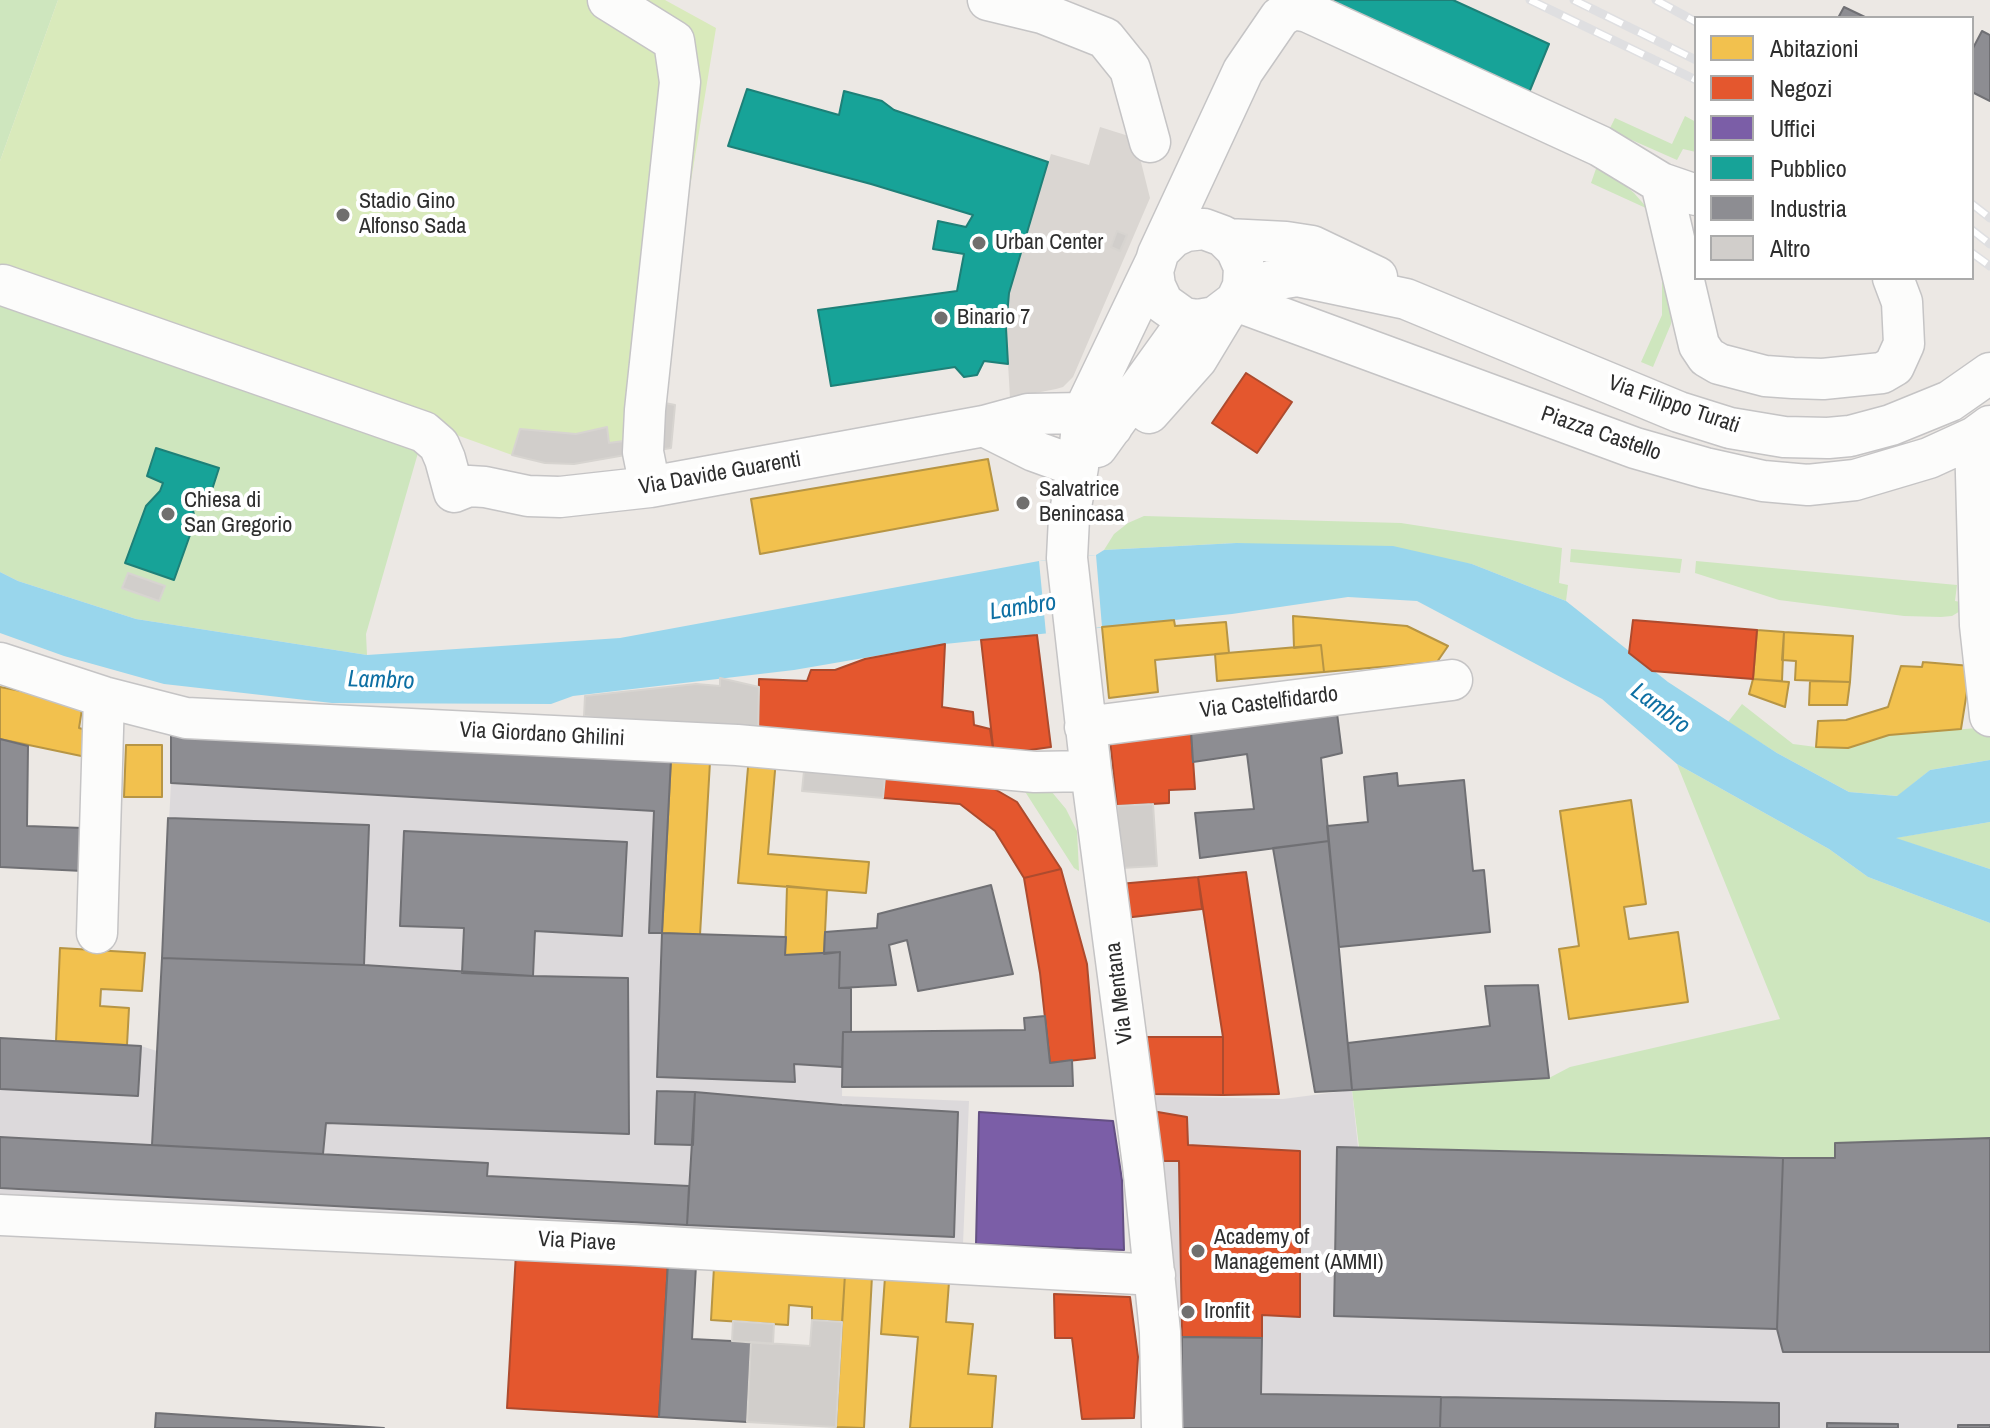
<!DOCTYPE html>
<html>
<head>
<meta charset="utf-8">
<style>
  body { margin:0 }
  #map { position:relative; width:1990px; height:1428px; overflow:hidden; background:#ece8e4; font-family:"Archivo Narrow",sans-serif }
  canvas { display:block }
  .legend { position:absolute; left:1694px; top:16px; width:280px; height:264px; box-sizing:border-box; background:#fff; border:2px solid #ababab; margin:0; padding:10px 14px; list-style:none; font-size:24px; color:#2e2e2e }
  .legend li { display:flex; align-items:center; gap:16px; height:40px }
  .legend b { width:40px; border:2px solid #ababab }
</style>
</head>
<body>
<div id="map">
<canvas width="1990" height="1428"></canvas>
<ul class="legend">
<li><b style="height:22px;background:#f2c14e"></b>Abitazioni</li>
<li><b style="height:22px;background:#e4572e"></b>Negozi</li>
<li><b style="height:22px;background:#7b5ea7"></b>Uffici</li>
<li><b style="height:22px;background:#17a398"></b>Pubblico</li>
<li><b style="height:22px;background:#8d8d92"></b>Industria</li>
<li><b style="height:22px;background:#d1cecb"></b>Altro</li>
</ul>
</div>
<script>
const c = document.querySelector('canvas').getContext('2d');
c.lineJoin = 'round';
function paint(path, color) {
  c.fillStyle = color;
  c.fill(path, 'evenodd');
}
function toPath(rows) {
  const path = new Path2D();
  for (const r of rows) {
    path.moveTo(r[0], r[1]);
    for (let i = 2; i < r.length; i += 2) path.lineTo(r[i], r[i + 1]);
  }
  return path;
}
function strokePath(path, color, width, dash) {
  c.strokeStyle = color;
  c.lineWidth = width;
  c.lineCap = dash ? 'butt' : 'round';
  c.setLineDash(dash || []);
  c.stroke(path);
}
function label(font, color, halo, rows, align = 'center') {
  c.font = font + ' "Archivo Narrow",sans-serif';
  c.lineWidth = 8;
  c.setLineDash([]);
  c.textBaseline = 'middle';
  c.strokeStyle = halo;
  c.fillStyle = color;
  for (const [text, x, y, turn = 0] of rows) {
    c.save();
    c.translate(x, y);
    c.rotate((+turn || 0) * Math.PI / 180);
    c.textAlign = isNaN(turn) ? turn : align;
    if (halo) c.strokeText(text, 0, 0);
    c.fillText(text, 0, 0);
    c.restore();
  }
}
paint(toPath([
  [171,731,671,759,700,935,786,937,839,988,851,988,851,1032,843,1032,842,1096,969,1101,963,1244,0,1194,0,1038,141,1046,157,1051,171,783],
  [1352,1090,1358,1147,1835,1158,1835,1143,1990,1138,1990,1428,1177,1428,1142,1096,1283,1099]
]), '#dcd9db');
paint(toPath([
  [0,0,58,0,0,161],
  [1685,116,1696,122,1696,152,1683,149,1677,160,1609,130,1615,118,1672,144],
  [1598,163,1634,193,1648,209,1591,183],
  [1662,250,1673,303,1671,324,1653,367,1641,362,1662,315],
  [0,270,426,425,366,634,367,655,136,619,18,581,0,572],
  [1144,516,1401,523,1562,548,1559,583,1568,585,1566,601,1472,564,1236,543,1104,550,1114,534,1128,523],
  [1571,549,1682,559,1680,573,1570,562],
  [1696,561,1957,585,1955,601,1966,603,1962,610,1952,616,1941,617,1904,616,1779,600,1695,573],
  [1742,704,1793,744,1816,747,1848,748,1889,735,1990,727,1990,760,1930,770,1898,796,1849,792,1777,753,1728,722],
  [1677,764,1829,849,1868,877,1990,923,1990,1138,1835,1143,1835,1158,1359,1147,1352,1090,1549,1078,1570,1067,1780,1019],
  [1024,790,1051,791,1066,809,1077,831,1079,871,1074,868],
  [1990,822,1990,869,1894,838]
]), '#cee6be');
paint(toPath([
  [58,0,665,0,716,28,655,401,675,405,671,448,574,464,545,463,512,455,0,270,0,161]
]), '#d9eabb');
paint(toPath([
  [1100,127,1135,138,1150,198,1073,377,1063,387,1056,389,1010,398,1006,328,1009,293,1051,154,1089,165]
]), '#dad6d2');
paint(toPath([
  [1236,543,1393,546,1472,564,1566,601,1668,682,1777,753,1849,792,1897,796,1930,770,1990,760,1990,822,1896,838,1990,869,1990,923,1868,877,1829,849,1677,764,1602,699,1417,601,1348,597,1232,614,945,644,794,670,573,696,551,704,332,703,164,684,64,656,0,633,0,572,18,581,136,619,367,655,620,638,1039,561,1096,555,1104,550]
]), '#99d6ec');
paint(toPath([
  [1096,555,1102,627,1046,634,1039,561]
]), '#ece8e4');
const homes = toPath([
  [988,459,998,510,760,554,751,499,988,459],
  [1293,616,1407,626,1448,646,1437,662,1324,672,1321,645,1294,648,1293,616],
  [1174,620,1175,626,1226,622,1229,653,1155,660,1158,692,1109,698,1102,627,1174,620],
  [1757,630,1784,632,1782,681,1753,679,1757,630],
  [1784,632,1853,636,1850,682,1795,680,1796,661,1782,660,1784,632],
  [1321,645,1324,672,1217,681,1215,654,1321,645],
  [1923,662,1971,666,1961,729,1889,735,1848,748,1816,747,1818,721,1846,720,1888,707,1901,666,1922,667,1923,662],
  [1753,679,1789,682,1785,707,1749,694,1753,679],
  [1810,681,1850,682,1847,705,1809,705,1810,681],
  [0,687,83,703,79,728,93,732,86,757,0,739,0,687],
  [126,745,162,745,162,797,124,797,126,745],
  [749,756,776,759,768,854,869,862,866,893,738,883,749,756],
  [671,759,710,762,700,935,662,933,671,759],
  [1631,800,1646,904,1624,907,1629,939,1678,932,1688,1002,1569,1019,1559,949,1579,946,1560,811,1631,800],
  [787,886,827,890,824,954,785,955,787,886],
  [60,948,145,953,142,991,101,989,100,1006,129,1008,127,1045,56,1041,60,948],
  [714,1267,845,1274,842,1322,812,1320,812,1307,789,1305,788,1325,711,1320,714,1267],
  [845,1274,872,1276,864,1428,836,1427,845,1274],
  [885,1277,949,1282,946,1322,973,1324,968,1374,996,1376,992,1428,910,1428,918,1337,881,1334,885,1277]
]);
paint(homes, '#f2c14e');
strokePath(homes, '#b79544', 2);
const shops = toPath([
  [1246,373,1292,402,1257,453,1212,423,1246,373],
  [1633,620,1757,630,1753,679,1652,671,1629,653,1633,620],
  [1037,635,1051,747,994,755,981,640,1037,635],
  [945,644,942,707,973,712,974,725,990,729,994,755,758,738,759,679,807,681,811,670,835,670,865,659,945,644],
  [1191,730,1195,789,1169,790,1169,803,1117,806,1110,740,1191,730],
  [886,767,979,780,1017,802,1061,869,1024,878,995,831,960,804,883,798,886,767],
  [1061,869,1087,964,1095,1058,1050,1063,1040,973,1024,878,1061,869],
  [1246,872,1279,1094,1223,1095,1223,1037,1198,877,1246,872],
  [1198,877,1202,909,1124,918,1119,884,1198,877],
  [1142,1037,1223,1037,1223,1095,1146,1094,1142,1037],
  [1152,1111,1187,1117,1188,1145,1300,1151,1300,1317,1262,1315,1262,1338,1182,1337,1179,1161,1158,1161,1152,1111],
  [516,1253,668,1263,659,1417,507,1408,516,1253],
  [1054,1294,1130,1297,1138,1357,1134,1418,1082,1419,1072,1338,1055,1338,1054,1294]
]);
paint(shops, '#e4572e');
strokePath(shops, '#ad4b2e', 2);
const offices = toPath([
  [979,1112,1113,1121,1122,1180,1124,1250,976,1244,979,1112]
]);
paint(offices, '#7b5ea7');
strokePath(offices, '#645083', 2);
const public = toPath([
  [1308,0,1453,0,1549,44,1526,100,1308,0],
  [747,89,839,115,844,91,882,101,894,110,1048,162,1009,293,1006,328,1008,364,984,361,977,375,964,377,955,367,831,386,818,310,957,291,964,254,933,249,938,221,966,227,973,215,871,184,728,146,747,89],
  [156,448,219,468,210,496,194,491,191,499,195,521,174,580,125,563,146,506,160,491,163,483,147,476,156,448]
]);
paint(public, '#17a398');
strokePath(public, '#1e8078', 2);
const industry = toPath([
  [1844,7,1867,18,1838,18,1844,7],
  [1982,31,1990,35,1990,101,1972,92,1972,50,1982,31],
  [1337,713,1342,753,1321,758,1329,841,1200,858,1195,813,1254,809,1247,754,1193,762,1191,730,1337,713],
  [171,731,671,759,662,933,649,933,654,811,171,783,171,731],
  [0,739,28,746,27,826,83,828,83,871,0,867,0,739],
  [1397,773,1398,786,1464,780,1473,871,1484,870,1490,932,1339,947,1327,826,1368,822,1364,777,1397,773],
  [168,818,369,825,364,965,162,958,168,818],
  [404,831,627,842,622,936,535,931,533,976,462,973,464,928,400,926,404,831],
  [1329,841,1352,1090,1315,1092,1273,848,1329,841],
  [991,885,1013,974,918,991,907,940,889,945,896,985,839,988,840,952,824,954,825,932,877,928,878,914,991,885],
  [662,933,786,937,785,955,840,952,839,988,851,988,851,1032,843,1032,842,1067,794,1064,795,1082,657,1077,662,933],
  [162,958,364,965,533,976,628,978,629,1134,326,1123,323,1154,152,1145,162,958],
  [1538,985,1549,1078,1352,1090,1348,1043,1490,1026,1485,986,1538,985],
  [1045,1016,1050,1063,1072,1060,1073,1086,842,1087,843,1032,1025,1030,1024,1018,1045,1016],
  [0,1038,141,1046,138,1096,0,1089,0,1038],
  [657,1091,695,1092,693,1145,655,1144,657,1091],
  [695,1092,842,1105,958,1112,954,1237,687,1225,695,1092],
  [0,1137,488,1163,487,1176,689,1186,687,1225,0,1188,0,1137],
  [1990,1138,1990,1352,1783,1352,1777,1329,1783,1158,1835,1158,1835,1143,1990,1138],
  [1337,1147,1783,1158,1777,1329,1334,1316,1337,1147],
  [668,1263,696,1265,692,1339,751,1342,747,1422,659,1417,668,1263],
  [1182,1337,1262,1338,1261,1394,1441,1397,1440,1428,1181,1428,1182,1337],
  [1441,1397,1779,1403,1779,1428,1440,1428,1441,1397],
  [156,1413,384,1428,155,1428,156,1413],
  [1827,1423,1898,1424,1898,1428,1827,1428,1827,1423],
  [1958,1425,1990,1425,1990,1428,1958,1428,1958,1425]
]);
paint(industry, '#8d8d92');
strokePath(industry, '#707074', 2);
const building = toPath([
  [1117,231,1127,235,1120,251,1111,247,1117,231],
  [655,401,675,405,671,448,652,451,655,401],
  [607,427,609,443,631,440,631,454,574,464,545,463,512,455,520,429,576,434,607,427],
  [128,573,165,586,159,601,122,588,128,573],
  [720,678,759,687,758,738,584,716,585,696,696,684,720,686,720,678],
  [805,761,886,767,883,798,802,791,805,761],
  [1153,804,1157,866,1121,868,1117,806,1153,804],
  [812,1320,842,1322,836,1427,747,1422,751,1342,810,1346,812,1320],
  [733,1321,774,1324,773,1344,732,1341,733,1321]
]);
paint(building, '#d1cecb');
strokePath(building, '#d7d4d0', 2);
const minor = toPath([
  [608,0,674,41,680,82,645,410,643,452,650,487],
  [988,0,1042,13,1105,38,1130,69,1150,142],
  [1696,195,1661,183,1699,345,1707,357,1719,364,1765,376,1793,378,1823,379,1882,373,1894,366,1904,344,1902,302,1893,278],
  [1227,239,1286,242,1312,246,1377,277],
  [1161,249,1173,237,1186,231,1204,229,1223,236,1236,249,1244,267,1243,286,1236,301,1215,317,1198,320,1184,318,1163,303,1155,286,1153,271,1158,254,1243,71,1280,17,1293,9,1308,12,1600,146,1661,183],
  [1155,263,1083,413,1078,467,1069,518,1067,558,1091,771,1143,1165,1160,1332,1162,1428],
  [3,285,424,432,439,445,445,459,454,492,469,486,485,487,528,496,560,497,650,487,984,426,1028,414,1083,413,1112,427],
  [1240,293,1273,280,1297,276,1406,299,1679,412,1730,428,1784,437,1828,438,1850,436,1891,425,1950,401,1990,373],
  [1236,301,1635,448,1705,468,1763,481,1808,485,1855,480,1929,458,1975,437,1990,426],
  [1149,413,1197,359,1226,311],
  [984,426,1034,451,1078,467],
  [1975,437,1980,625,1990,716],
  [1097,447,1189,319],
  [0,663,104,697,186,718,737,745,1035,772,1091,771],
  [1085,727,1452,680],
  [97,933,104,697],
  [0,1215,631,1245,1155,1275]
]);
strokePath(minor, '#c5c4c5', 43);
strokePath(minor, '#fcfcfb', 40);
const rail = toPath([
  [1530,0,1696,80],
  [1574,0,1696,60],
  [1656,0,1696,22],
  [1972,204,1990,218],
  [1972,230,1990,244],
  [1972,253,1990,266]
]);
strokePath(rail, '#dfdfe1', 9);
strokePath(rail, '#fff', 6, [18]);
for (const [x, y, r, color] of [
  [343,215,8,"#706f6e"],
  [979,243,8,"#706f6e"],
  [941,318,8,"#706f6e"],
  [1023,503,8,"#706f6e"],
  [168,514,8,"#706f6e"],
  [1198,1251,8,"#706f6e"],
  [1188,1312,8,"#706f6e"]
]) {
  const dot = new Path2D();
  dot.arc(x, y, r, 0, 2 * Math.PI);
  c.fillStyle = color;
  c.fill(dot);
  strokePath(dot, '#fff', 3);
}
label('22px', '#2e2e2e', '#fff', [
  ["Stadio Gino",359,202],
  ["Alfonso Sada",359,227],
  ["Urban Center",995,243],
  ["Binario 7",957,318],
  ["Salvatrice",1039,490],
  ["Benincasa",1039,515],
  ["Chiesa di",184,501],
  ["San Gregorio",184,526],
  ["Academy of",1214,1238],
  ["Management (AMMI)",1214,1263],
  ["Ironfit",1204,1312]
], 'left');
label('22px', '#2e2e2e', '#fff', [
  ["Via Filippo Turati",1674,405,19],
  ["Piazza Castello",1601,434,19],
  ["Via Davide Guarenti",720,474,-10],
  ["Via Castelfidardo",1269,703,-7],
  ["Via Giordano Ghilini",542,735,3],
  ["Via Mentana",1120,993,-97],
  ["Via Piave",577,1242,3]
]);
label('italic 24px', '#0d6fa3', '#fff', [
  ["Lambro",1023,608,-9],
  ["Lambro",381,681,2],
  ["Lambro",1660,709,37]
]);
</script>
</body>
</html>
